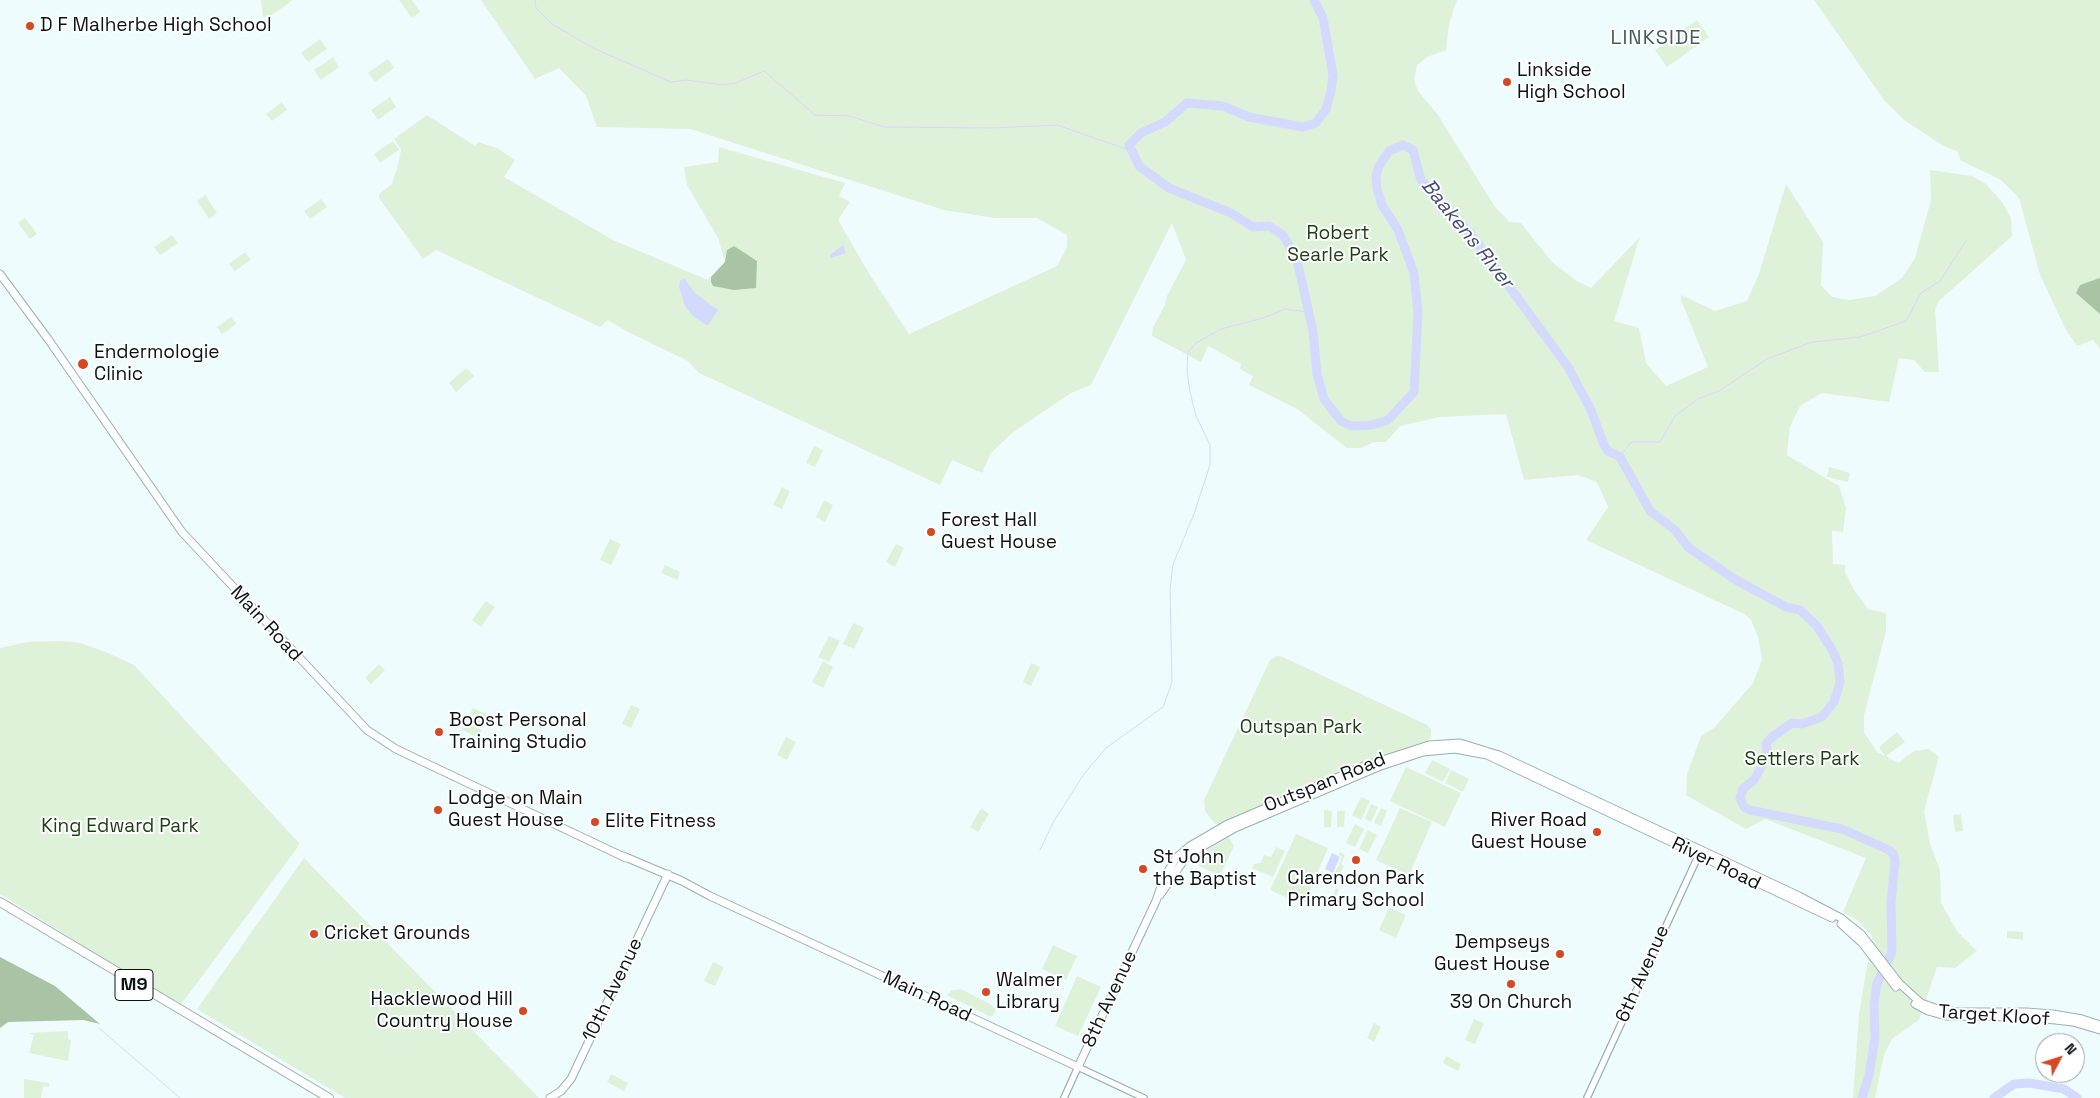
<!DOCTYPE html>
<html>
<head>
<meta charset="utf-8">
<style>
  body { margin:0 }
  #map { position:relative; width:2100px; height:1098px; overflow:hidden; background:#eefcfe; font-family:"Space Grotesk",sans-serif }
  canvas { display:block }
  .north { position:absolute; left:2035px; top:1033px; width:50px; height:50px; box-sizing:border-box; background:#fff; border:1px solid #9da0a1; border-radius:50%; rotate:50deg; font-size:14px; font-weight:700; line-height:20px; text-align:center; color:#0a1213 }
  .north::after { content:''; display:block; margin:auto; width:18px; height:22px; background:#d34924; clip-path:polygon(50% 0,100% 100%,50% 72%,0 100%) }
</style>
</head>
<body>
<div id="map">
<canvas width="2100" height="1098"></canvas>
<div class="north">N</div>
</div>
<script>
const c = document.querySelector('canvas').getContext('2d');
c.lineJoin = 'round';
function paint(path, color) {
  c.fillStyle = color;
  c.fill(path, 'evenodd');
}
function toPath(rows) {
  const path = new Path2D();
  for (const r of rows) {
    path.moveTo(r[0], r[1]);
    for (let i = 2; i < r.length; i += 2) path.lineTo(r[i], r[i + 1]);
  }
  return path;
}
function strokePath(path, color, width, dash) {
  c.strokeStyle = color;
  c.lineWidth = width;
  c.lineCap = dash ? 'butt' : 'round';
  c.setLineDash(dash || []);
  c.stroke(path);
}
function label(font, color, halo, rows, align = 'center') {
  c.font = font + ' "Space Grotesk",sans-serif';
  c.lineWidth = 4;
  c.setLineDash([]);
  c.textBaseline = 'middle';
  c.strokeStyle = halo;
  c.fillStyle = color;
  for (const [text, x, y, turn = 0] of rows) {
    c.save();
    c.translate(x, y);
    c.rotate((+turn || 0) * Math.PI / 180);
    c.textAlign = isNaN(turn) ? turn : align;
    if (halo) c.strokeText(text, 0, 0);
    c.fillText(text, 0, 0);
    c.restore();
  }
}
paint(toPath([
  [261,0,293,0,269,17,263,17],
  [399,0,412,0,420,12,412,18],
  [481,0,1457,0,1449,24,1446,50,1427,57,1417,65,1414,80,1418,91,1438,115,1495,207,1510,222,1521,223,1552,262,1577,281,1591,288,1640,237,1614,321,1639,328,1646,363,1666,386,1708,367,1681,300,1681,295,1715,311,1747,301,1759,274,1786,184,1823,242,1821,285,1832,297,1849,300,1875,296,1902,278,1915,258,1931,200,1930,170,1972,176,1986,184,2002,202,2011,218,2012,236,1939,301,1935,309,1939,372,1925,372,1914,360,1899,358,1889,402,1822,393,1800,406,1790,427,1787,455,1839,486,1846,508,1843,532,1832,531,1833,564,1845,565,1845,572,1854,590,1868,609,1886,613,1886,631,1864,715,1864,732,1877,752,1885,756,1879,747,1897,732,1905,742,1886,756,1898,763,1914,751,1929,749,1939,757,1924,811,1930,844,1940,870,1941,903,1957,931,1977,951,1955,968,1937,967,1919,1020,1892,1039,1884,1055,1875,1098,1853,1098,1859,1014,1872,936,1857,920,1843,912,1866,858,1765,819,1746,829,1686,795,1687,774,1701,736,1714,728,1753,683,1762,660,1758,637,1751,620,1744,614,1586,540,1608,507,1597,482,1578,475,1524,480,1506,414,1439,417,1400,426,1386,442,1374,442,1361,448,1347,448,1297,409,1249,385,1253,376,1240,369,1241,364,1208,346,1201,362,1152,336,1153,327,1165,305,1167,296,1186,260,1172,223,1091,385,1071,393,1012,433,991,453,982,473,952,460,940,485,699,373,688,361,628,332,608,320,600,327,436,250,423,259,379,198,379,194,392,184,398,165,401,150,394,139,427,115,475,146,478,142,497,148,515,160,504,177,613,240,708,280,725,262,718,238,687,185,684,167,718,162,719,147,845,183,839,196,850,202,838,220,870,275,909,334,1057,266,1067,247,1067,235,1037,218,994,218,944,210,690,129,597,127,586,96,559,68,535,79],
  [1814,0,2100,0,2100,349,2093,340,2077,346,2065,328,2040,275,2019,198,2001,180,1960,160,1958,152,1942,145,1904,120,1884,100],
  [1697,20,1709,37,1667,67,1655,50],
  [320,39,327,49,308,62,301,53],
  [333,57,339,67,321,80,314,70],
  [388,59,394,68,375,82,368,73],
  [390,97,396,107,378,120,371,110],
  [282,102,287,110,272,121,266,114],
  [393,141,399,150,380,163,374,154],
  [205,195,217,213,209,219,197,201],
  [321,199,327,207,310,219,304,211],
  [25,218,37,234,30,239,18,223],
  [172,235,178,243,160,255,154,247],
  [245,252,251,260,235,271,229,264],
  [231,317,236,324,222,334,217,327],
  [466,368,474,376,456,392,449,383],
  [814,446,823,450,815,467,806,463],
  [1829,467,1850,473,1848,482,1827,477],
  [782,487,790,491,782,509,773,505],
  [824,500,833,505,825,522,816,517],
  [610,539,621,544,611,565,600,560],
  [896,544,904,548,895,567,886,562],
  [665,565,680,572,677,580,661,573],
  [486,601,495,607,481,627,472,620],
  [853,623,864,628,854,649,843,644],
  [829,636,840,641,829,662,818,657],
  [62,641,80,643,106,652,134,665,299,843,297,848,180,1006,0,894,0,648,27,642],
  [1277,656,1283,657,1427,725,1431,730,1431,737,1427,742,1353,766,1221,824,1215,824,1205,811,1204,800,1270,660],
  [823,661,833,667,823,688,812,682],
  [1031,663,1040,667,1031,686,1023,682],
  [379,664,385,670,371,684,365,678],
  [631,705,640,709,631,728,622,724],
  [473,708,490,716,485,726,468,718],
  [466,722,482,730,479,738,462,730],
  [786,737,796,742,787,760,777,755],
  [1432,760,1450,769,1443,782,1425,773],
  [1406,767,1461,793,1445,827,1390,801],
  [1451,770,1469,779,1463,792,1445,783],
  [1361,797,1370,801,1361,820,1352,815],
  [1371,804,1378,807,1371,822,1365,819],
  [981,808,989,814,978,832,970,827],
  [1381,808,1387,811,1381,826,1374,823],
  [1400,808,1432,822,1409,875,1376,860],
  [1324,810,1332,811,1331,827,1324,827],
  [1337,811,1345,811,1344,827,1337,827],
  [1961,814,1963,831,1955,832,1953,815],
  [1355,824,1364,829,1355,847,1346,843],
  [1368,830,1377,835,1368,853,1359,849],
  [1296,834,1328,848,1303,905,1270,890],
  [1229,837,1234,846,1220,876,1199,866,1199,855],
  [1276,847,1285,851,1273,877,1252,868,1254,864,1261,863,1264,855,1271,857],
  [1340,852,1345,855,1341,864,1344,866,1339,876,1337,875,1335,878,1333,877,1342,857,1339,855],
  [304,858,539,1098,345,1098,197,1009],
  [1336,888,1339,889,1336,896,1344,902,1342,907,1330,902],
  [1389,907,1406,915,1396,938,1379,930],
  [2007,931,2023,932,2023,940,2007,938],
  [1053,945,1077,956,1066,980,1042,969],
  [713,962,724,967,715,986,704,981],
  [1077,976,1101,987,1078,1036,1055,1026],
  [961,989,992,1005,996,1010,994,1014,991,1017,947,995,952,990],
  [1474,1019,1484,1023,1475,1044,1465,1040],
  [1374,1023,1381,1027,1374,1042,1367,1038],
  [68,1031,68,1039,71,1040,68,1061,29,1053,34,1035,27,1033],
  [1446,1056,1461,1064,1458,1071,1443,1063],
  [611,1074,628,1083,624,1091,607,1082],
  [24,1079,49,1083,49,1087,43,1086,41,1098,24,1098]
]), '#def2d9');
paint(toPath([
  [734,246,757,261,756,288,734,290,713,286,711,282,711,277,725,262,727,250],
  [2100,278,2100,314,2076,293,2080,285],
  [0,957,55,986,100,1024,83,1020,8,1022,0,1028]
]), '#abc3a5');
paint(toPath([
  [843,245,846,253,831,258,830,255],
  [685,279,695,293,718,310,709,324,706,325,693,316,685,306,679,287,680,280],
  [1332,853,1340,857,1333,873,1325,869]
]), '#d4dafd');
strokePath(toPath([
  [535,0,536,8,552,24,593,48,671,82,686,80,723,85,736,83,764,71,815,115,849,116,885,127,994,128,1057,125,1132,151],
  [1620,457,1631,442,1660,442,1675,416,1698,399,1719,391,1767,359,1812,342,1860,337,1906,321,1921,293,1940,281,1966,241],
  [1040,850,1054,821,1084,774,1106,748,1163,707,1172,682,1170,590,1173,564,1194,514,1210,465,1210,445,1196,416,1190,392,1187,371,1188,352,1196,343,1221,329,1263,318,1285,309,1308,312],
  [99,1028,180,1098]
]), '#d4dafd', 1);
strokePath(toPath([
  [1314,0,1323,18,1333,75,1331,92,1326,109,1316,123,1303,127,1249,117,1223,106,1187,103,1165,122,1141,133,1129,145,1139,166,1169,188,1231,213,1253,227,1269,226,1283,235,1297,260,1313,331,1317,374,1324,399,1341,421,1352,426,1372,425,1388,420,1414,392,1418,313,1414,273,1398,230,1382,205,1377,189,1376,175,1379,166,1389,151,1403,145,1413,150,1421,180,1470,233,1568,367,1591,410,1604,445,1608,451,1620,457,1650,511,1674,529,1689,548,1736,580,1786,607,1800,610,1816,625,1833,651,1838,664,1840,682,1834,702,1822,717,1802,724,1792,723,1772,737,1766,744,1767,751,1762,765,1754,780,1743,789,1740,798,1744,807,1750,810,1842,829,1889,850,1894,855,1895,862,1891,903,1892,952,1877,983,1874,1004,1875,1038,1869,1075,1862,1098],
  [1994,1098,2014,1084,2029,1083,2064,1089,2077,1098]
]), '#d4dafd', 9);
const tertiary = toPath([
  [1064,1098,1078,1067,1144,1098],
  [1587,1098,1700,852]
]);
const secondary = toPath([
  [0,274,48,339,182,532,367,730,396,749,626,858],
  [623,856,682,881,710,896,1078,1067,1156,901,1164,878,1176,858,1190,846,1226,825,1364,766,1429,745,1460,743,1499,755,1799,896,1841,918,1861,934,1899,983,1921,1003,1938,1009,1958,1012,2026,1012,2053,1014,2082,1019,2100,1025],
  [1160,895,1184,860,1193,852,1235,828,1378,767,1423,752,1455,749,1487,755,1508,765,1832,918],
  [1841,924,1863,944,1896,987],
  [1915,1004,1928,1011,1946,1016,2028,1017,2073,1022,2100,1030],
  [550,1098,561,1091,571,1079,668,874]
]);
const primary = toPath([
  [0,902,329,1098]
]);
strokePath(tertiary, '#99afb3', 8);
strokePath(secondary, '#99afb3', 9);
strokePath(primary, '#99afb3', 10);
strokePath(tertiary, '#fff', 5.5);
strokePath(secondary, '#fff', 7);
strokePath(primary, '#fff', 8);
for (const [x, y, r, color] of [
  [30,26,5,"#d34924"],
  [1507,82,5,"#d34924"],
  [83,364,6,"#d34924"],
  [931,532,5,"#d34924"],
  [439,732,5,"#d34924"],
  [438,810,5,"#d34924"],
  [595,822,5,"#d34924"],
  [1597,832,5,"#d34924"],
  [1356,860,5,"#d34924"],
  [1143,869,5,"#d34924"],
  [314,934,5,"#d34924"],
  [1560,954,5,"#d34924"],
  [1511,984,5,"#d34924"],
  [986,992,5,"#d34924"],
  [523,1011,5,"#d34924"]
]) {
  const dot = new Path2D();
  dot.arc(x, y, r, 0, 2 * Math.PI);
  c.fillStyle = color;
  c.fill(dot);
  strokePath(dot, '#fff', 2);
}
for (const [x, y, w] of [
  [134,985,38]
]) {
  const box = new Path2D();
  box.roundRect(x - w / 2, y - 15.5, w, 31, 4);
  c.fillStyle = '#fff';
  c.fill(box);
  strokePath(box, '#0a1213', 1);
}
label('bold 18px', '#0a1213', null, [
  ["M9",134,985]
]);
label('19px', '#0a1213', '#fff', [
  ["D F Malherbe High School",40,26],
  ["Linkside",1517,71],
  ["High School",1517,93],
  ["Endermologie",94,353],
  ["Clinic",94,375],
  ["Forest Hall",941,521],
  ["Guest House",941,543],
  ["Boost Personal",449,721],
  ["Training Studio",449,743],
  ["Lodge on Main",448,799],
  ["Guest House",448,821],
  ["River Road",1587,821,"right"],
  ["Guest House",1587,843,"right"],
  ["Elite Fitness",605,822],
  ["St John",1153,858],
  ["the Baptist",1153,880],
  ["Clarendon Park",1356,879,"center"],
  ["Primary School",1356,901,"center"],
  ["Cricket Grounds",324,934],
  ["Dempseys",1550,943,"right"],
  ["Guest House",1550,965,"right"],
  ["Walmer",996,981],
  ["Library",996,1003],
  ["Hacklewood Hill",513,1000,"right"],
  ["Country House",513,1022,"right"],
  ["39 On Church",1511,1003,"center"]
], 'left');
label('19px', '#1c3d13', '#fff', [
  ["Robert",1338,234],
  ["Searle Park",1338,256],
  ["Outspan Park",1301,728],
  ["Settlers Park",1802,760],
  ["King Edward Park",120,827]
]);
label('19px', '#0a1213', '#fff', [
  ["Main Road",266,624,47],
  ["Outspan Road",1325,783,-22],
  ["River Road",1716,864,26],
  ["6th Avenue",1643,974,-66],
  ["10th Avenue",613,990,-64],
  ["Main Road",927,997,25],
  ["8th Avenue",1110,999,-65],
  ["Target Kloof",1994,1016,4]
]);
c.letterSpacing = '1px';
label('20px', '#465a5d', '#fff', [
  ["LINKSIDE",1656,39]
]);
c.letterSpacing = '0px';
label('italic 20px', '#454b7a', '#fff', [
  ["Baakens River",1467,234,51]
]);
</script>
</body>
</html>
